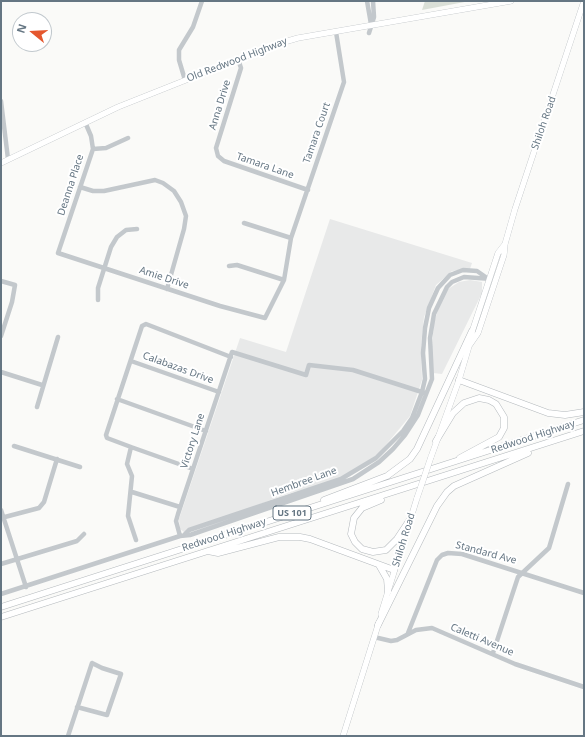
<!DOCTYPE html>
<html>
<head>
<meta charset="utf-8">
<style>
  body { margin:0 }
  #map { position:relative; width:585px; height:737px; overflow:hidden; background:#fafaf8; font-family:"Noto Sans",sans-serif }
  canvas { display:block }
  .frame { position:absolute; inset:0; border:2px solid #657683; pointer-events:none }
  .north { position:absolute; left:12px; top:12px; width:40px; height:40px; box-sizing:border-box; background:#fff; border:1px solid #c1c8cd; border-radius:50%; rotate:288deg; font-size:11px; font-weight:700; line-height:16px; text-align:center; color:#657683 }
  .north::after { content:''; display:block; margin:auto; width:14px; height:18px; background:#e4572e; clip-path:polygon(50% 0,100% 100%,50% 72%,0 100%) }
</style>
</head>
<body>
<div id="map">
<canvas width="585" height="737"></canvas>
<div class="frame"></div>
<div class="north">N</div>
</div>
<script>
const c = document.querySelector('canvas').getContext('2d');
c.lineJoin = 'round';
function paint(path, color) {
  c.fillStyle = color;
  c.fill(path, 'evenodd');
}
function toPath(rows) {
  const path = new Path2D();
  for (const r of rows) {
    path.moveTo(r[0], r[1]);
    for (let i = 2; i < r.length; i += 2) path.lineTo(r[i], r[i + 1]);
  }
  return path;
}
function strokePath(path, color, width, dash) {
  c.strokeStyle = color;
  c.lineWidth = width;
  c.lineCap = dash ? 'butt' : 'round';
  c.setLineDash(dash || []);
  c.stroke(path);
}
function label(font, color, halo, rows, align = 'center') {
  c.font = font + ' "Noto Sans",sans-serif';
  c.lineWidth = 4;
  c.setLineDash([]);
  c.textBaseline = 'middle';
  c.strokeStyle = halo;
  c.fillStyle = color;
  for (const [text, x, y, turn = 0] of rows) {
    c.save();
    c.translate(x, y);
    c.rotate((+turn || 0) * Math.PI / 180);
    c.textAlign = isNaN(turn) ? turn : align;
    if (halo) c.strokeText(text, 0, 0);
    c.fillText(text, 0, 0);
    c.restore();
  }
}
paint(toPath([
  [330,219,472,263,470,269,452,271,436,285,424,317,421,346,422,380,410,416,380,452,367,462,337,480,287,494,184,532,180,529,179,519,240,338,286,352],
  [470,280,482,282,482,293,442,374,433,373,432,347,434,322,440,304,448,289,459,282]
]), '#e8e9e9');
paint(toPath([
  [425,1,470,1,422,10]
]), '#dadfd7');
const major = toPath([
  [1,163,118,107,274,45,298,38,511,1],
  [471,335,498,253,505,244],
  [469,346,478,333,504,255,505,244,515,209,584,1],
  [431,457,459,380,470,343],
  [381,614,417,498],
  [343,736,379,622]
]);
const highway = toPath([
  [459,380,548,413,565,415,584,412],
  [436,441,453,413,464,403,479,398,489,400,496,404,504,417,504,428,499,437,460,458],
  [324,500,387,476,410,459,417,449,472,331],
  [381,500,362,508,354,518,351,534,355,542,362,549,373,552,386,550,397,539,411,518],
  [208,551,218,553,279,537,300,537,310,539,394,570],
  [379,565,387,579,388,591],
  [1,607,584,420],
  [1,617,584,431],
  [378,625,437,506,447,492,454,486,528,453]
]);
strokePath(major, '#b5babe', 6);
strokePath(highway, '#b4b9bd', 7);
strokePath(toPath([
  [367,1,371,24],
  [369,33,374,17,373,1],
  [238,59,241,68,216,148,218,156,224,161,308,190],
  [185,80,179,60,179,50,193,27,202,1],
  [1,101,8,159],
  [85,122,91,136,93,149,58,253,220,306,265,318,284,280,291,238,344,82,336,32],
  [93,149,106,148,128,138],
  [80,187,93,191,104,191,155,180,163,183,174,191,181,202,186,216,184,229,167,289],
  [244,223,291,238],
  [229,266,237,265,284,280],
  [1,281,15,285,12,302,1,336],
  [98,300,98,288,111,247,117,237,126,230,137,229],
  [131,361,219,392],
  [1,372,42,385],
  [117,399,206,431],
  [37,407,58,337],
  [14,446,80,467],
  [131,447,193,469],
  [132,492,180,507],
  [1,510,26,587],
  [1,518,39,508,44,502,57,459],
  [185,534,189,530,341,479,376,458,403,431,412,418,422,392,425,379,423,353,425,328,429,308,438,288,450,275,463,270,477,271,487,278],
  [180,536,176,521,178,514,232,352,306,375,309,365,353,370,425,393],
  [136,540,128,516,132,476,127,464,131,447,107,438,106,435,142,326,146,324,231,357],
  [1,564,77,541,84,534],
  [1,594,180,536,190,535,353,479,379,462,393,449,405,435,418,415,432,379,430,338,434,314,447,287,452,282,464,277,492,279],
  [408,633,437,560,442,555,448,553,462,554,584,593],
  [374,637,391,641,397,640,416,630,432,628,515,664,584,687],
  [493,653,518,577,549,548,568,484],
  [68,736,92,663,102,668,121,674,107,715,77,707]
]), '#c3c8cc', 4.5);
strokePath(major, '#fff', 5.5);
strokePath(highway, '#fff', 6);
const majorBridge = toPath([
  [417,498,431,457]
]);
strokePath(majorBridge, '#b5babe', 6, []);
strokePath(majorBridge, '#fff', 5.5);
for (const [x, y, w] of [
  [292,513,38]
]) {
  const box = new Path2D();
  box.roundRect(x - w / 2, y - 7, w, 14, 3);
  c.fillStyle = '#fff';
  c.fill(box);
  strokePath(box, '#657683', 1);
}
label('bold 9px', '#657683', null, [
  ["US 101",292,513]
]);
label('10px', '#657683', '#fff', [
  ["Old Redwood Highway",237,60,-21],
  ["Anna Drive",220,105,-73],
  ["Shiloh Road",544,123,-71],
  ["Tamara Court",317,133,-71],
  ["Tamara Lane",265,166,19],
  ["Deanna Place",71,185,-72],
  ["Amie Drive",164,278,18],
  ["Calabazas Drive",178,368,20],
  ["Redwood Highway",533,437,-18],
  ["Victory Lane",193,441,-72],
  ["Hembree Lane",304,482,-20],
  ["Redwood Highway",224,535,-18],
  ["Shiloh Road",404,540,-73],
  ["Standard Ave",486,553,15],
  ["Caletti Avenue",482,640,23]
]);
</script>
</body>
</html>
